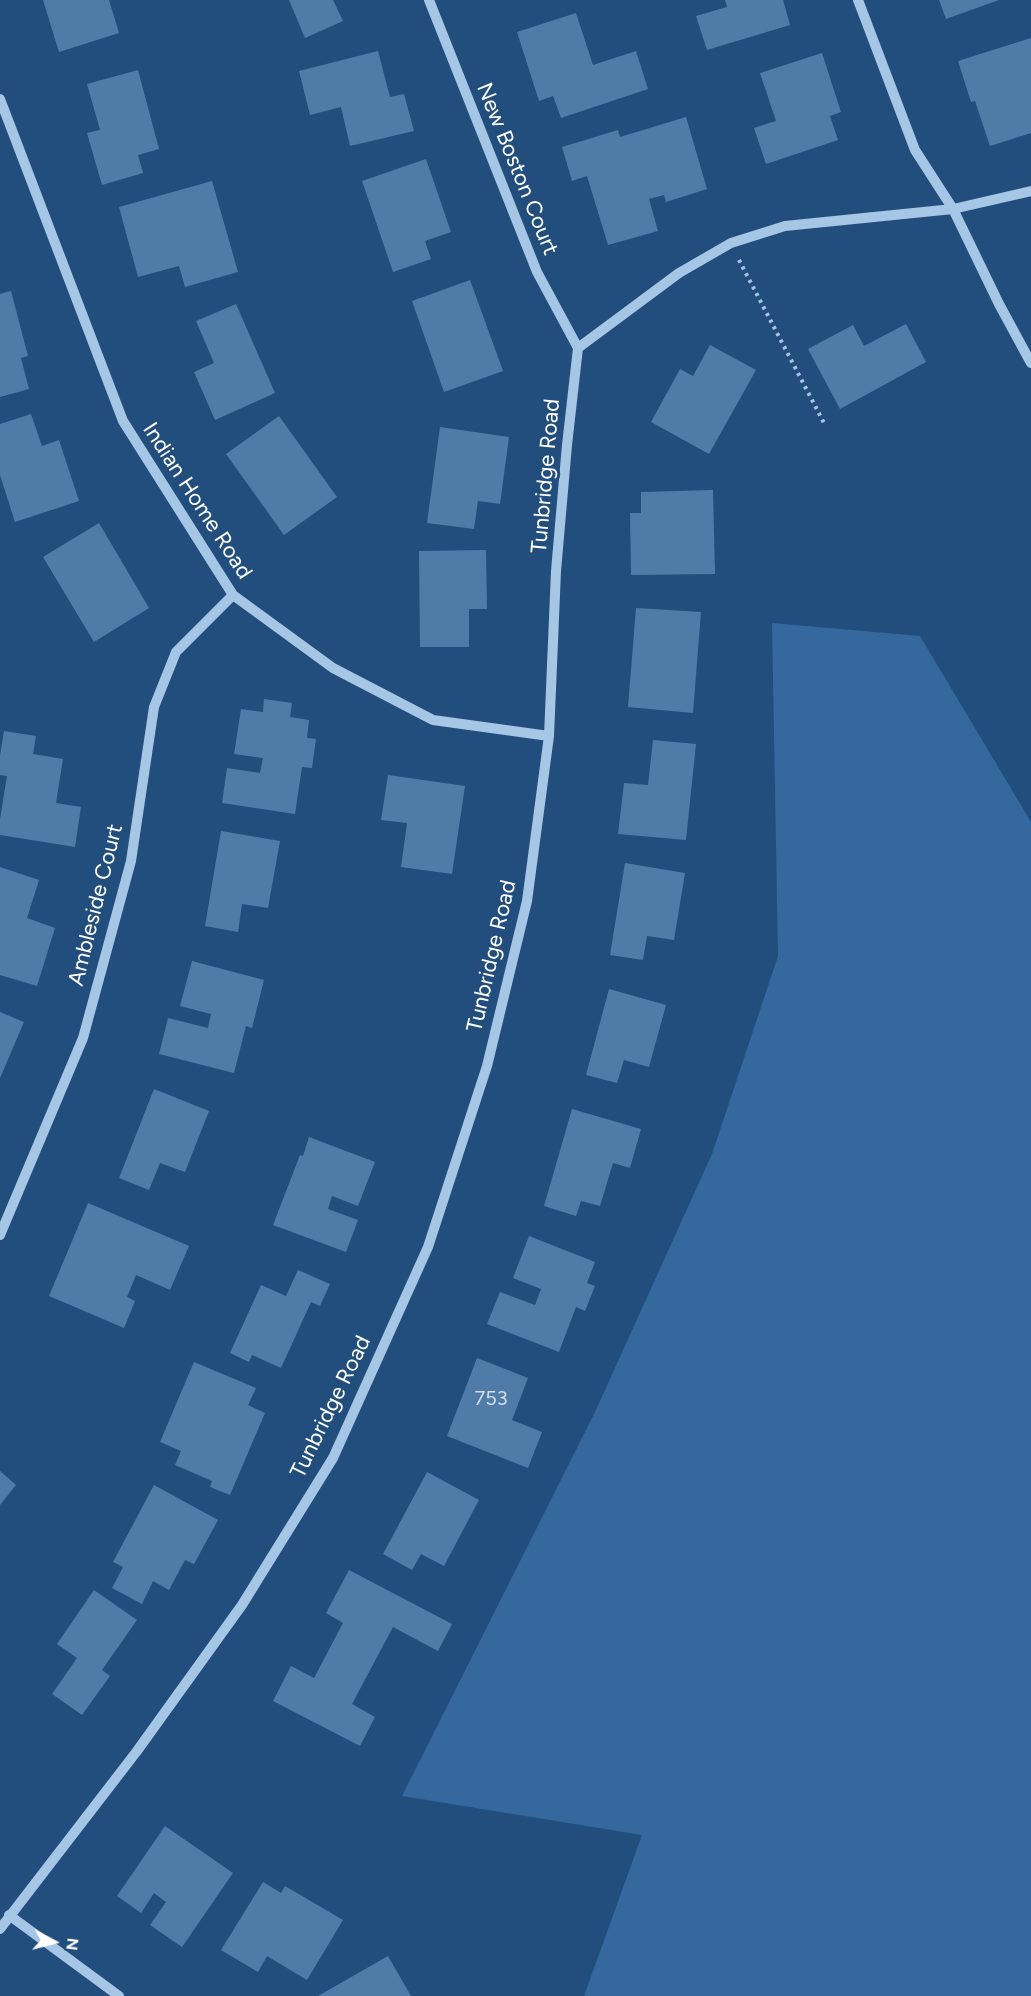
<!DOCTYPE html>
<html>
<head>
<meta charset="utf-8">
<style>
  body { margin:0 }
  #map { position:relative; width:1031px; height:1996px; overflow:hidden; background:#224e7e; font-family:Figtree,sans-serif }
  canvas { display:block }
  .north { position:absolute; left:24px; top:1912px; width:60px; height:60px; -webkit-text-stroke:4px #224e7e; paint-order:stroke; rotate:97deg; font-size:16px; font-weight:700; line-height:24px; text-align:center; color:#fff }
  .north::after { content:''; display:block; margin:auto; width:21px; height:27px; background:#fff; clip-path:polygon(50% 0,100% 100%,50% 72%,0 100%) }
</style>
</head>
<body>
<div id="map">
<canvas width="1031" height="1996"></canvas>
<div class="north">N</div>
</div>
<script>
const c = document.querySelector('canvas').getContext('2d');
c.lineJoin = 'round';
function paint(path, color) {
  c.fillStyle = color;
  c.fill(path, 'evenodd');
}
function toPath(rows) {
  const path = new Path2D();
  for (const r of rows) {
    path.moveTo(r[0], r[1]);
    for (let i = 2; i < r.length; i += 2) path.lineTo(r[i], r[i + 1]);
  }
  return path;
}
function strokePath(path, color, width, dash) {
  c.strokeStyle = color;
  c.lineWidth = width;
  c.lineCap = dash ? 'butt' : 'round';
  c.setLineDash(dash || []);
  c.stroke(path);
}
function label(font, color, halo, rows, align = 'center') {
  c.font = font + ' Figtree,sans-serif';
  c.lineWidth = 6;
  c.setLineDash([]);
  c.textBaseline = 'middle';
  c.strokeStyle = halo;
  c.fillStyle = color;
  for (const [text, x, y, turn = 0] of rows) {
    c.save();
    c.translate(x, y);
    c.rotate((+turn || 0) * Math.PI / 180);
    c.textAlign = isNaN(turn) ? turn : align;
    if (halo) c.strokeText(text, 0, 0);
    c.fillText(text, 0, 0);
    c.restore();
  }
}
paint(toPath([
  [772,623,920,636,1031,822,1031,1996,584,1996,642,1835,402,1796,595,1412,712,1154,778,956]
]), '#35689c');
paint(toPath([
  [43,0,109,0,119,33,59,52],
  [289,0,333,0,343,21,305,38],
  [725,0,783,0,790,25,707,50,696,16,727,7],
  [939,0,999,0,946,19],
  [576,13,593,65,636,51,648,89,561,118,553,96,539,101,517,32],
  [1031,38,1031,133,990,146,975,101,971,102,958,61],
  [378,51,390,97,404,94,414,131,350,146,341,107,310,115,299,71],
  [822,53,841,112,830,116,838,140,766,164,754,128,776,121,760,73],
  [138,70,159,149,138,155,143,173,102,185,87,133,100,130,87,84],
  [686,117,707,189,666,202,664,195,649,199,658,231,608,245,587,176,572,181,562,147,618,130,620,137],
  [426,159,451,232,425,241,431,259,393,272,362,181],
  [212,181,238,272,185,287,179,266,138,277,119,207],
  [470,280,503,371,444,392,412,301],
  [11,291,28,356,21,358,29,389,0,397,0,294],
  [236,304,275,393,215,420,194,372,214,363,196,321],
  [906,324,926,362,840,409,808,349,853,325,864,346],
  [710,345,756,370,709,454,651,422,680,369,693,376],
  [31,414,42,446,59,440,79,501,15,522,0,475,0,424],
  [279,416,337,497,284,535,226,454],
  [440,427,509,437,500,504,478,501,474,529,427,523],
  [713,490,715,574,631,575,630,513,641,513,641,492],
  [99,523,149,608,94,642,43,557],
  [486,550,487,609,469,609,469,647,420,647,419,551],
  [636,608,701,612,693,713,628,707],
  [264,699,292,703,290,717,309,720,307,738,316,739,312,768,302,767,295,814,222,803,227,768,260,773,263,758,234,754,241,709,263,712],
  [4,731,36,736,33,754,63,759,56,803,81,807,75,847,0,835,0,819,7,776,0,775,0,756],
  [653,740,696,744,686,840,618,834,624,783,648,785],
  [388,775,465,786,452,874,401,867,407,823,381,820],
  [221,831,280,841,268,908,242,904,238,932,205,926],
  [625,863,685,873,674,940,647,936,643,960,610,955],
  [0,867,39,880,27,918,55,928,37,986,0,975],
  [192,961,264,980,252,1028,246,1026,234,1073,159,1054,168,1018,208,1028,211,1014,180,1006],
  [609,989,666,1005,649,1067,624,1060,617,1083,586,1075],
  [0,1012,24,1022,0,1078],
  [154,1089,209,1111,185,1172,160,1163,149,1190,119,1178],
  [572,1109,641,1129,630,1168,613,1163,600,1206,581,1201,576,1216,544,1206],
  [309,1137,375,1162,358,1206,332,1196,328,1209,358,1220,346,1252,273,1225,300,1155,303,1156],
  [88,1203,189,1246,170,1290,136,1275,127,1297,135,1301,124,1328,49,1296],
  [529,1236,595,1262,587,1283,595,1286,585,1311,576,1307,559,1352,487,1324,500,1292,535,1305,541,1289,513,1278],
  [298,1270,330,1284,320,1306,311,1302,281,1368,252,1355,249,1362,230,1353,261,1285,286,1296],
  [477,1358,528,1378,512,1420,542,1432,528,1468,447,1436],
  [194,1362,256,1388,248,1405,265,1413,230,1495,210,1487,212,1481,175,1465,181,1451,160,1442],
  [0,1471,16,1485,0,1505],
  [427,1472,479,1500,444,1566,421,1554,412,1570,383,1554],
  [154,1485,218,1520,194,1564,185,1560,169,1590,153,1581,142,1604,112,1588,123,1567,113,1562],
  [349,1570,452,1624,438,1651,393,1627,352,1704,375,1717,360,1746,273,1701,291,1666,314,1678,343,1623,326,1613],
  [94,1590,137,1620,102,1670,110,1676,82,1715,52,1694,77,1658,57,1644],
  [165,1826,233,1873,182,1947,150,1925,166,1902,154,1893,141,1913,117,1896],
  [263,1882,281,1893,285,1886,343,1920,307,1980,267,1956,258,1972,221,1950],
  [388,1956,411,1996,318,1996]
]), '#4f7ba9');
strokePath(toPath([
  [739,260,824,423]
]), '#a6c6e6', 4, [3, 4.5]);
strokePath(toPath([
  [429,0,537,272,578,348],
  [858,0,915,150,953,209,999,304,1031,363],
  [0,99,123,421,233,595,333,668,433,720,549,736],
  [0,1235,83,1038,131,861,154,707,176,652,233,595],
  [9,1915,119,1996],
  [0,1929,137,1751,242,1605,333,1458,428,1247,487,1066,527,901,549,736,556,571,567,445,578,348,679,273,731,243,785,226,953,209,1031,191]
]), '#a6c6e6', 10);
label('20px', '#d3deea', null, [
  ["753",491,1399]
]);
label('22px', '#fff', '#224e7e', [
  ["New Boston Court",517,169,68],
  ["Tunbridge Road",546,476,-85],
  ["Indian Home Road",197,501,57],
  ["Ambleside Court",96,905,-76],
  ["Tunbridge Road",492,956,-77],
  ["Tunbridge Road",331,1407,-64]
]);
</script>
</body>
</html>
